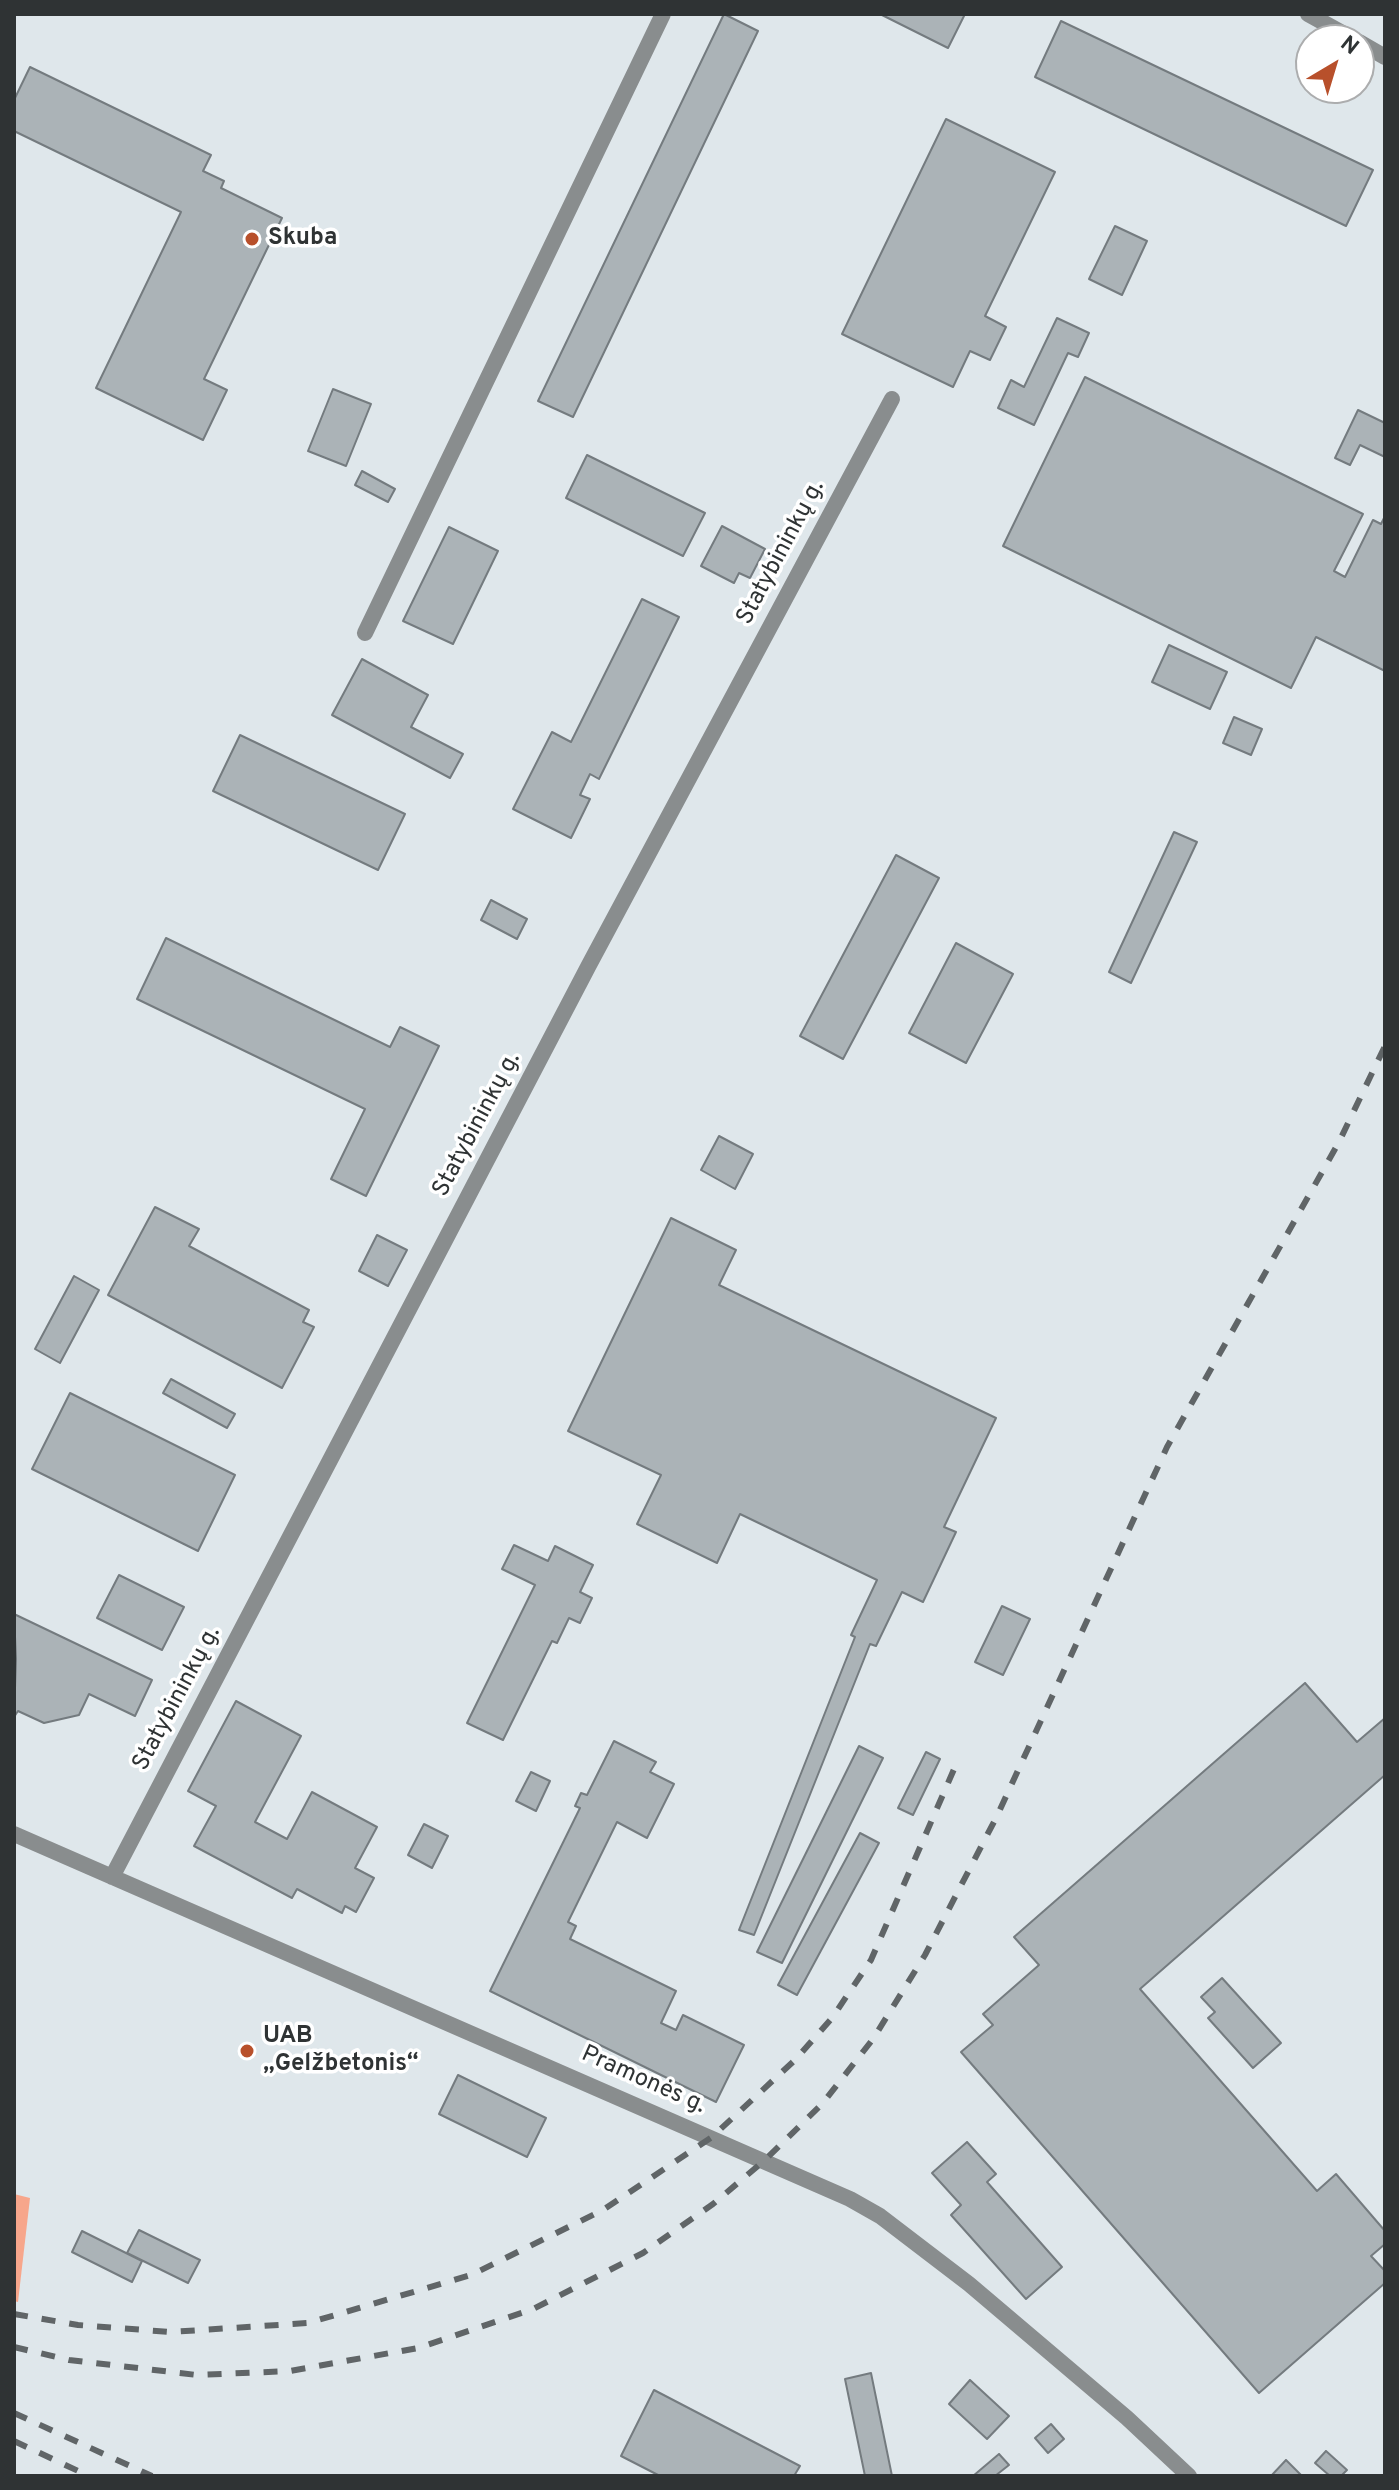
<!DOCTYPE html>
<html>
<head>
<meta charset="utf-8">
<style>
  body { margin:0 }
  #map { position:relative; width:1399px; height:2490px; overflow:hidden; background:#dfe7eb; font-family:Overpass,sans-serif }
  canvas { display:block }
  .frame { position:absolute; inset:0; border:16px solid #2f3334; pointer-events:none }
  .north { position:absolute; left:1295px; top:24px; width:80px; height:80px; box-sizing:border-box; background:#fff; border:2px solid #acadae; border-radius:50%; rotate:38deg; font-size:22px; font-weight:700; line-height:32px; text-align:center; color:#2f3334 }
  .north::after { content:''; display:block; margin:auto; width:28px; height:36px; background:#b8502b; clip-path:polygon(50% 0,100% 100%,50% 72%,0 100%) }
</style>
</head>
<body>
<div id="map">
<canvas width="1399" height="2490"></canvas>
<div class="frame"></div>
<div class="north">N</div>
</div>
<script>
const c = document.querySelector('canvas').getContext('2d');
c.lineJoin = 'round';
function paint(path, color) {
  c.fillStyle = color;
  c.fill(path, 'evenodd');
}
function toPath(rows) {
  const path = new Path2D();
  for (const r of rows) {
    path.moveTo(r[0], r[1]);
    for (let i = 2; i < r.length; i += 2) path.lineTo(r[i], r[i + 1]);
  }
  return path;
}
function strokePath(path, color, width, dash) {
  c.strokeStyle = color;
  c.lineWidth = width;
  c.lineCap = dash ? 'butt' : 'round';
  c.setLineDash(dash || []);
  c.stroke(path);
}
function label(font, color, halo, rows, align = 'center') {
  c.font = font + ' Overpass,sans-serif';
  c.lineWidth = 7;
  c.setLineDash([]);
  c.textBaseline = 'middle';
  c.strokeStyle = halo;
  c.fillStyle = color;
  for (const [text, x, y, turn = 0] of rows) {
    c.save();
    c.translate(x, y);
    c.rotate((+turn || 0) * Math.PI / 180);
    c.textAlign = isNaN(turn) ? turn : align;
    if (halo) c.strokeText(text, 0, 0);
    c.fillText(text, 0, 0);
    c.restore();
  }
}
paint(toPath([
  [14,2194,30,2198,18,2302,14,2301]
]), '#f7a68b');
const building = toPath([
  [724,14,758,31,573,417,538,401,724,14],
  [880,14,965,14,948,48,880,14],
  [1061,21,1373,170,1346,226,1035,77,1061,21],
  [30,67,211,155,203,171,224,181,221,188,282,218,204,379,227,390,203,440,96,388,181,212,14,131,14,100,30,67],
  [946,119,1055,172,985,316,1006,327,990,360,970,351,953,387,842,334,946,119],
  [1115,226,1147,241,1122,295,1089,279,1115,226],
  [1057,318,1089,333,1078,357,1068,353,1034,425,998,408,1011,380,1024,387,1057,318],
  [1085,377,1363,514,1334,571,1345,577,1373,520,1381,524,1385,516,1385,671,1316,637,1291,688,1003,546,1085,377],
  [333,389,371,404,346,466,308,451,333,389],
  [1358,410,1385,423,1385,457,1360,445,1350,465,1335,458,1358,410],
  [587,455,705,513,683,556,566,498,587,455],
  [362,471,395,489,388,502,355,485,362,471],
  [722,526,765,549,750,578,739,573,734,583,701,566,722,526],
  [449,527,498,551,453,644,403,621,449,527],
  [642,599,679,617,599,779,590,774,580,795,590,799,571,838,513,809,552,732,571,742,642,599],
  [1169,645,1227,672,1210,709,1152,682,1169,645],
  [362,659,428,695,411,727,463,754,450,778,332,715,362,659],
  [1234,717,1262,729,1251,755,1223,743,1234,717],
  [240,735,405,814,378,870,213,791,240,735],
  [1174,832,1197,842,1131,983,1109,972,1174,832],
  [896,855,939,878,843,1059,800,1036,896,855],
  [491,900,527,919,517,939,481,920,491,900],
  [166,938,390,1047,400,1027,439,1046,366,1196,331,1179,365,1109,137,999,166,938],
  [956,943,1013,974,966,1063,909,1033,956,943],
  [719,1136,753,1154,735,1189,701,1170,719,1136],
  [155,1207,199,1229,189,1246,309,1310,303,1322,314,1327,282,1388,108,1295,155,1207],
  [671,1218,736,1250,719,1285,996,1418,944,1527,956,1532,923,1602,902,1592,876,1646,870,1644,754,1935,739,1930,855,1637,851,1635,877,1580,740,1514,717,1563,637,1524,661,1475,568,1431,671,1218],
  [377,1235,407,1250,388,1286,359,1271,377,1235],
  [74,1276,99,1290,60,1363,35,1349,74,1276],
  [171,1379,235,1414,227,1428,163,1393,171,1379],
  [70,1393,235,1475,198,1551,32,1469,70,1393],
  [514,1545,548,1561,555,1546,593,1565,580,1592,592,1598,580,1623,569,1618,557,1643,552,1641,503,1740,467,1723,535,1585,502,1569,514,1545],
  [119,1575,184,1607,162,1650,97,1618,119,1575],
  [1002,1606,1030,1619,1003,1675,975,1662,1002,1606],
  [14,1614,152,1680,135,1716,89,1694,79,1715,44,1723,18,1711,14,1717,16,1659,14,1614],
  [1305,1683,1357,1742,1385,1718,1385,1775,1140,1989,1317,2191,1336,2174,1385,2231,1385,2244,1371,2256,1385,2271,1385,2283,1259,2393,961,2052,993,2025,983,2014,1039,1965,1014,1937,1305,1683],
  [236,1701,301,1736,255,1822,287,1839,312,1792,377,1827,355,1868,374,1878,356,1912,345,1906,342,1913,297,1889,292,1898,194,1846,216,1806,188,1791,236,1701],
  [614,1741,656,1762,650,1772,674,1784,647,1838,617,1822,568,1922,576,1926,570,1939,676,1991,661,2023,676,2030,683,2015,744,2045,716,2102,490,1991,580,1808,575,1806,581,1793,587,1795,614,1741],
  [859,1746,883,1758,782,1963,757,1952,859,1746],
  [926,1752,940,1759,913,1815,898,1808,926,1752],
  [531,1772,550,1781,536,1811,516,1801,531,1772],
  [424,1824,448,1836,432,1868,408,1855,424,1824],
  [860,1833,879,1843,797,1995,778,1985,860,1833],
  [1222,1978,1281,2043,1253,2068,1208,2018,1215,2012,1201,1997,1222,1978],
  [458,2075,546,2118,527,2157,439,2114,458,2075],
  [967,2142,996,2174,987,2182,1062,2267,1026,2299,951,2215,961,2205,932,2173,967,2142],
  [139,2230,200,2260,188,2283,127,2253,139,2230],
  [82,2231,142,2261,132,2282,72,2252,82,2231],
  [871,2373,892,2476,865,2476,845,2379,871,2373],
  [970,2380,1009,2416,987,2439,949,2404,970,2380],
  [654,2390,800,2466,794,2476,660,2476,621,2456,654,2390],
  [1051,2424,1064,2439,1048,2453,1035,2438,1051,2424],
  [1326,2451,1347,2470,1341,2476,1330,2476,1315,2463,1326,2451],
  [999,2454,1009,2465,995,2476,973,2476,999,2454],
  [1286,2460,1302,2476,1271,2476,1286,2460]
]);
paint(building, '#abb3b7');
strokePath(building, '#747b7f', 2);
strokePath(toPath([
  [1308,14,1355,40],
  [1359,42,1385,57],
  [365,633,663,14],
  [14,1834,850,2199,880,2216,969,2284,1127,2418,1189,2476],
  [112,1877,589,965,892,399]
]), '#898d8e', 16);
strokePath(toPath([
  [14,2314,78,2325,171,2332,308,2323,471,2275,603,2210,712,2137,795,2060,832,2018,871,1960,958,1760],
  [14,2347,69,2360,197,2375,290,2371,418,2348,533,2309,643,2253,713,2204,765,2160,822,2104,873,2039,925,1955,997,1816,1167,1447,1339,1142,1385,1046],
  [14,2413,152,2476],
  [14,2441,89,2476]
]), '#606567', 6, [14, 14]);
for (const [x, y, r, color] of [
  [252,239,8,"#b8502b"],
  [247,2051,8,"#b8502b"]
]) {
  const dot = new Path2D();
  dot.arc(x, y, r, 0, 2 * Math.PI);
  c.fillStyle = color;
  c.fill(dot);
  strokePath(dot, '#fff', 3);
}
label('bold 24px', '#2f3334', '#fff', [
  ["Skuba",268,239],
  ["UAB",263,2037],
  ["„Gelžbetonis“",263,2065]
], 'left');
label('24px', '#2f3334', '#fff', [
  ["Statybininkų g.",782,553,-62],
  ["Statybininkų g.",478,1125,-62],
  ["Statybininkų g.",178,1699,-62],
  ["Pramonės g.",643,2081,24]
]);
</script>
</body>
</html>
